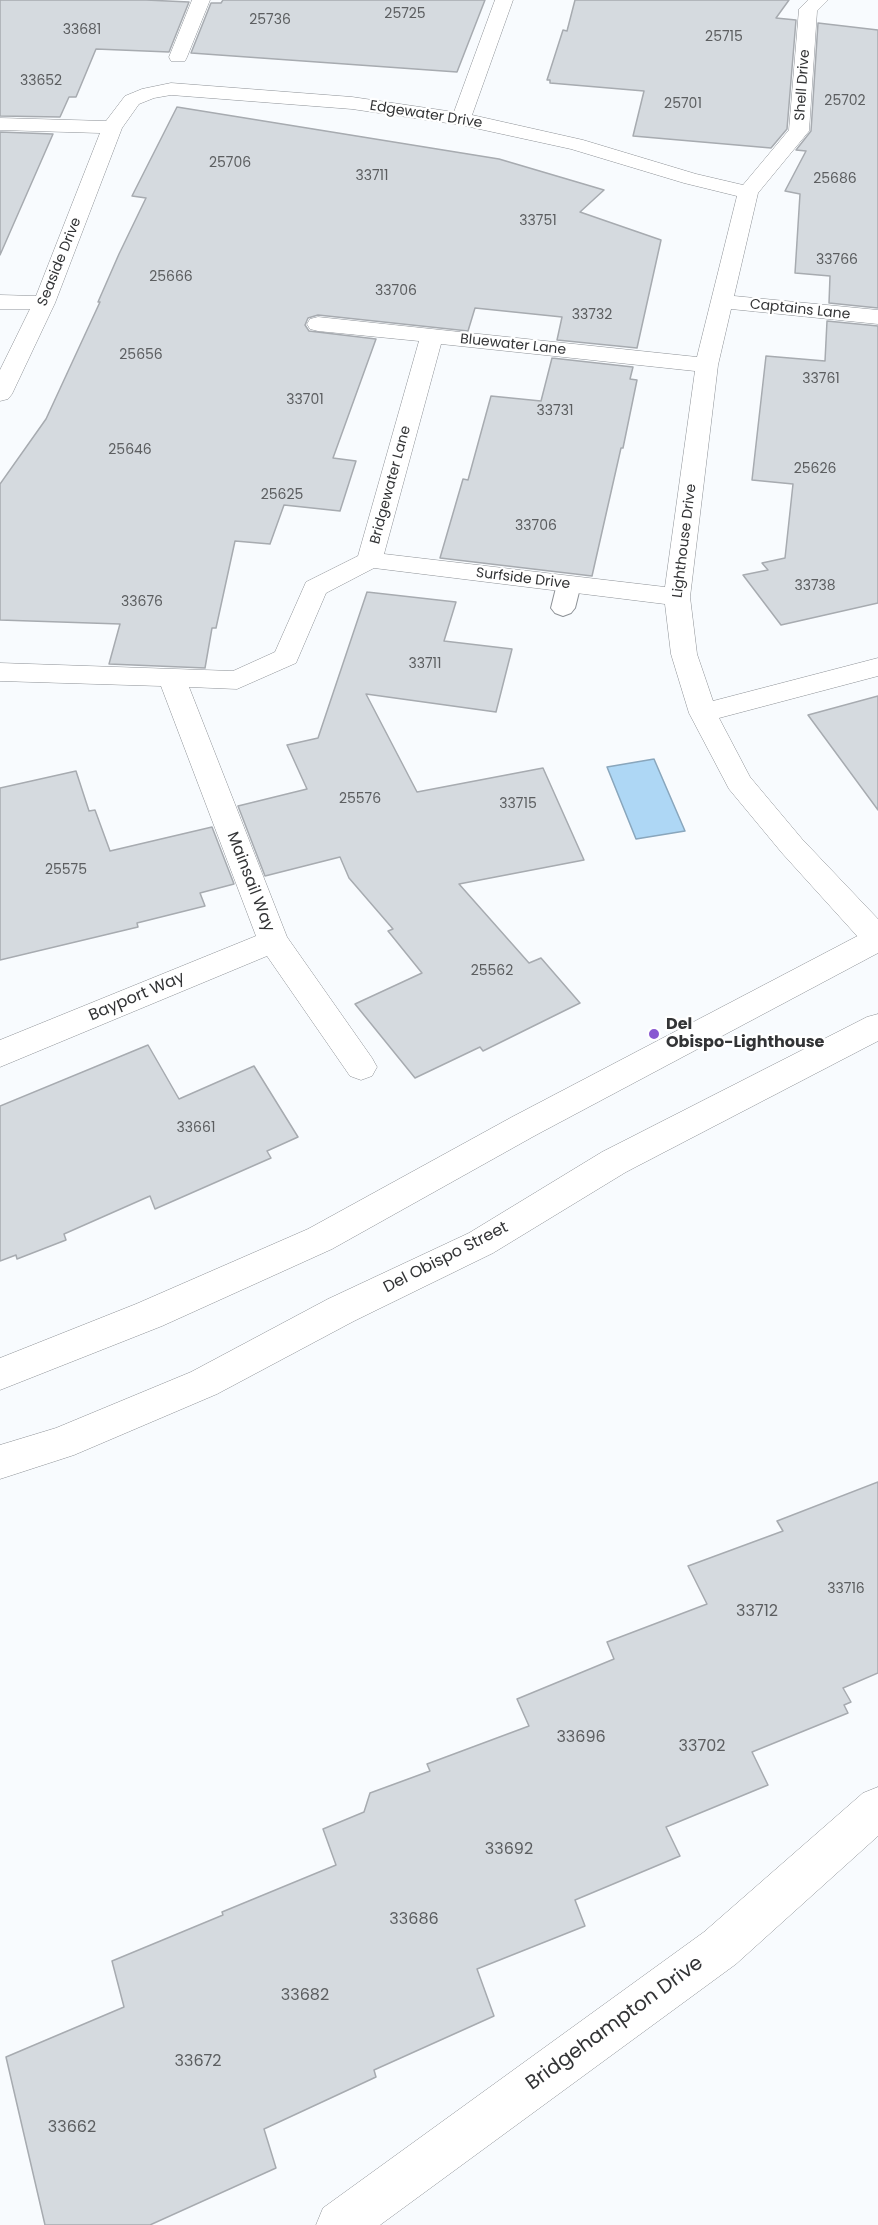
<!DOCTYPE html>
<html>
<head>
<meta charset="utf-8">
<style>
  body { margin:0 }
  canvas { display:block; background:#f8fbfe }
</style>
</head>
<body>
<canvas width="878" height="2225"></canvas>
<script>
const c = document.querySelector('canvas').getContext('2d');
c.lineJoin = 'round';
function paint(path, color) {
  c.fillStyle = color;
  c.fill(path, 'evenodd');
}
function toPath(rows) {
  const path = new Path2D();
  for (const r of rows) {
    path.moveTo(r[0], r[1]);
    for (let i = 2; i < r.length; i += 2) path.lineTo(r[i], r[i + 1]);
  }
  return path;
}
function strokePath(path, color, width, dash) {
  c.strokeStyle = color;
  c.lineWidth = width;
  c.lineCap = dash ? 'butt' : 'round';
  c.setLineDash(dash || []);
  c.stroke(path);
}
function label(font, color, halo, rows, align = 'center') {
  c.font = font + ' Poppins,sans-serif';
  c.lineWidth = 4.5;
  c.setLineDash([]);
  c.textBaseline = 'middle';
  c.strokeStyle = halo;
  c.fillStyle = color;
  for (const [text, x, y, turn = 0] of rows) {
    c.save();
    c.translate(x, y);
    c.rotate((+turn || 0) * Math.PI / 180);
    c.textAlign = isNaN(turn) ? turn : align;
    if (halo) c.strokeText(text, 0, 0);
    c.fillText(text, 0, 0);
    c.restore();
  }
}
const water = toPath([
  [654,759,685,831,636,839,607,767,654,759]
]);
paint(water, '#aed7f5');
strokePath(water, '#89a6bc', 1.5);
const building = toPath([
  [0,0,146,0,189,2,169,52,96,49,76,97,69,97,60,117,0,116,0,0],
  [223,0,485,0,457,72,191,53,211,3,221,3,223,0],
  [575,0,789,0,776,18,796,20,787,129,771,148,633,136,644,91,550,83,550,80,547,80,563,30,567,31,575,0],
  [818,23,878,30,878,308,829,303,830,276,795,273,800,194,785,191,806,151,796,150,811,131,818,23],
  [177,107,499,159,604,190,580,212,661,240,637,348,557,340,562,317,475,308,468,331,318,315,308,318,305,325,309,331,376,339,333,458,356,461,340,511,284,505,270,544,235,541,216,628,212,628,205,668,109,664,120,624,0,620,0,484,46,419,100,302,98,302,119,254,146,198,132,196,177,107],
  [0,132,53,134,0,255,0,132],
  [827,321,878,326,878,603,781,625,743,575,768,570,762,563,785,558,793,484,752,480,766,356,825,361,827,321],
  [552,358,633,367,630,379,637,380,623,448,621,448,592,576,440,558,463,479,468,480,491,396,541,401,552,358],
  [367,592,456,602,444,641,512,649,496,712,366,694,417,792,543,768,584,860,459,884,529,963,541,958,580,1003,483,1051,480,1047,415,1078,355,1004,422,973,388,931,393,929,349,878,340,857,265,876,238,806,307,789,287,745,318,738,367,592],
  [878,696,878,810,808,715,878,696],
  [76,771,89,811,95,810,110,851,212,827,234,884,200,893,205,906,137,923,138,927,0,960,0,788,76,771],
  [148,1045,179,1099,254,1066,298,1137,267,1151,271,1158,155,1209,150,1196,64,1234,66,1240,17,1259,16,1255,0,1261,0,1106,148,1045],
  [878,1482,878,1673,843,1688,851,1702,844,1705,848,1713,752,1752,768,1785,666,1827,680,1856,575,1900,585,1926,477,1969,494,2016,374,2070,376,2077,264,2129,276,2168,150,2225,45,2225,6,2057,124,2007,112,1961,223,1915,222,1912,336,1865,323,1829,364,1812,370,1793,430,1771,427,1764,529,1726,517,1699,614,1659,607,1642,707,1604,688,1566,783,1531,777,1521,878,1482]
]);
paint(building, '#d5dadf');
strokePath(building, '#a7abb0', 1.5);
const service = toPath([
  [569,577,577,579,581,584,575,608,571,613,563,616,555,613,551,608,557,584,561,579,569,577]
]);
const minor = toPath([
  [192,0,210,0,187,57,185,61,171,61,169,57,192,0],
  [495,0,513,0,472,115,583,140,696,174,743,185,789,130,799,9,808,0,828,0,817,11,809,131,758,193,734,296,878,310,878,324,731,309,718,365,690,597,697,654,713,701,878,658,878,676,719,718,750,777,802,839,878,919,878,950,867,947,782,853,729,789,689,713,671,654,665,604,374,568,326,593,296,663,237,689,189,687,287,937,372,1058,377,1067,372,1076,361,1080,350,1076,267,956,0,1067,0,1040,256,936,161,686,0,681,0,663,233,671,275,652,306,582,358,556,419,341,318,331,310,329,307,324,310,319,318,317,697,357,737,196,684,183,571,149,461,125,352,109,171,95,154,98,139,104,122,128,55,303,12,394,8,399,0,401,0,370,30,309,0,309,0,295,36,296,100,133,0,130,0,118,106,121,125,96,142,89,171,83,352,97,454,112,495,0],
  [441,344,695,371,665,587,384,554,441,344],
  [878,1787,878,1836,736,1964,380,2225,316,2225,323,2208,704,1932,863,1793,878,1787]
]);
const primary = toPath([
  [878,928,878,953,536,1135,332,1249,162,1326,0,1390,0,1358,136,1304,308,1229,512,1117,867,931,878,928],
  [878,1014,878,1041,626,1172,493,1253,354,1321,217,1394,74,1455,0,1479,0,1445,56,1428,191,1372,328,1299,469,1233,602,1152,867,1017,878,1014]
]);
strokePath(service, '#8d9196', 2);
strokePath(minor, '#8d9196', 1);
strokePath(primary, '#8d9196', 1);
paint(service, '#fff');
paint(minor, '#fff');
paint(primary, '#fff');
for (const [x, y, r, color] of [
  [654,1034,6,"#8858d1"]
]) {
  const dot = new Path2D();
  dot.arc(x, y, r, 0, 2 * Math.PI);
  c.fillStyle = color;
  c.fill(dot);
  strokePath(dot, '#fff', 2);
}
label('14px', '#5c5e60', null, [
  ["25725",405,14],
  ["25736",270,20],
  ["33681",82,30],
  ["25715",724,37],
  ["33652",41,81],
  ["25702",845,101],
  ["25701",683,104],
  ["25706",230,163],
  ["33711",372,176],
  ["25686",835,179],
  ["33751",538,221],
  ["33766",837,260],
  ["25666",171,277],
  ["33706",396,291],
  ["33732",592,315],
  ["25656",141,355],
  ["33761",821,379],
  ["33701",305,400],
  ["33731",555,411],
  ["25646",130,450],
  ["25626",815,469],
  ["25625",282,495],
  ["33706",536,526],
  ["33738",815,586],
  ["33676",142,602],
  ["33711",425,664],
  ["25576",360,799],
  ["33715",518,804],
  ["25575",66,870],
  ["25562",492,971],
  ["33661",196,1128],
  ["33716",846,1589]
]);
label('14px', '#333436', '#fff', [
  ["Shell Drive",803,85,-86],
  ["Edgewater Drive",426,115,9],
  ["Seaside Drive",60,262,-68],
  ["Captains Lane",800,310,6],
  ["Bluewater Lane",513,345,6],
  ["Bridgewater Lane",391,485,-75],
  ["Lighthouse Drive",685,541,-83],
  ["Surfside Drive",523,579,7]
]);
label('16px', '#333436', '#fff', [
  ["Mainsail Way",250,882,69],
  ["Bayport Way",137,997,-23],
  ["Del Obispo Street",446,1258,-27]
]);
label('bold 16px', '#333436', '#fff', [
  ["Del",666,1025],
  ["Obispo-Lighthouse",666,1043]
], 'left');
label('16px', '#5c5e60', null, [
  ["33712",757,1612],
  ["33696",581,1738],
  ["33702",702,1747],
  ["33692",509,1850],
  ["33686",414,1920],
  ["33682",305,1996],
  ["33672",198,2062],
  ["33662",72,2128]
]);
label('20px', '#333436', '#fff', [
  ["Bridgehampton Drive",615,2024,-36]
]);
</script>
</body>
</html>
